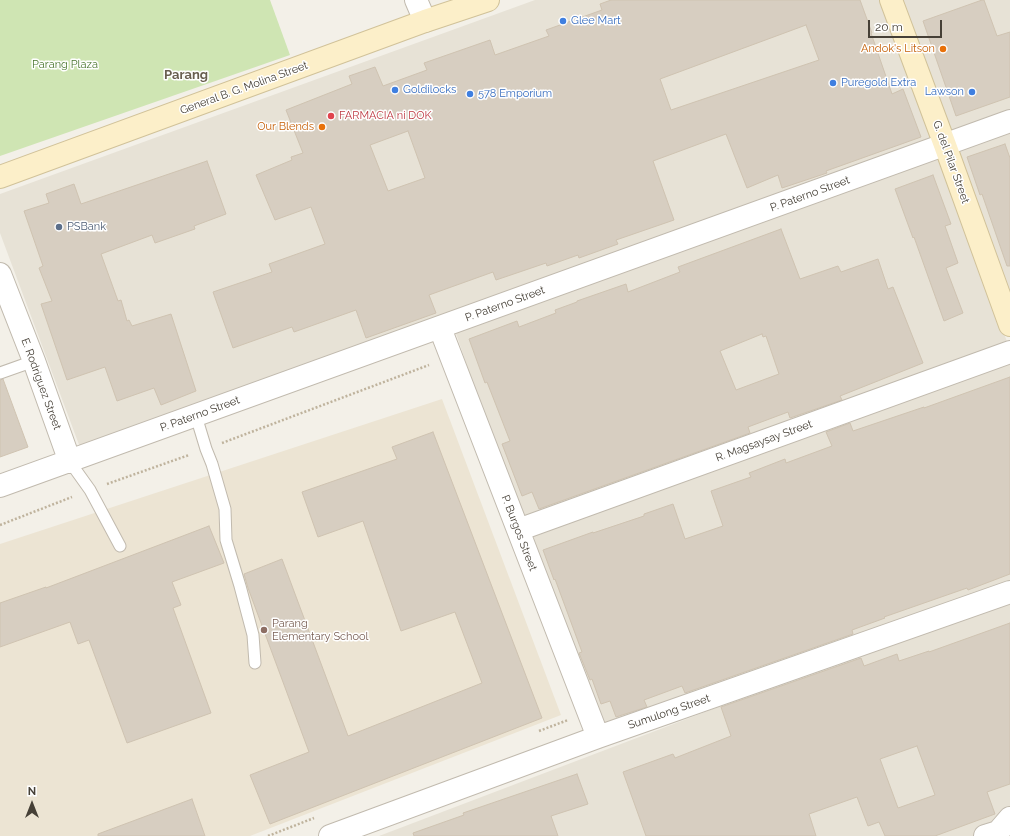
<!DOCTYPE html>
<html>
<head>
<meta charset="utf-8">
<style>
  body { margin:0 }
  #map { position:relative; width:1010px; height:836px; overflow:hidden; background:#f3f0e8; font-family:Raleway,sans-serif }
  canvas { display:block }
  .north { position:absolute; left:12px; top:784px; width:40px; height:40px; -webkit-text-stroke:3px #fff; paint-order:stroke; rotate:0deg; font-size:11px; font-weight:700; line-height:16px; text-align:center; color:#464037 }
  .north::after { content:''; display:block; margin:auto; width:14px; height:18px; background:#464037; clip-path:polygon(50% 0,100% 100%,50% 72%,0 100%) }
  .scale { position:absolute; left:868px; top:20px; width:74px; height:18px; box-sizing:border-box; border:2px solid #464037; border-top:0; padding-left:5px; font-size:12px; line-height:14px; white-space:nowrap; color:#464037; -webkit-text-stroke:3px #fff; paint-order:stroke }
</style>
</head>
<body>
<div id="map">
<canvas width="1010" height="836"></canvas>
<div class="north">N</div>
<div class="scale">20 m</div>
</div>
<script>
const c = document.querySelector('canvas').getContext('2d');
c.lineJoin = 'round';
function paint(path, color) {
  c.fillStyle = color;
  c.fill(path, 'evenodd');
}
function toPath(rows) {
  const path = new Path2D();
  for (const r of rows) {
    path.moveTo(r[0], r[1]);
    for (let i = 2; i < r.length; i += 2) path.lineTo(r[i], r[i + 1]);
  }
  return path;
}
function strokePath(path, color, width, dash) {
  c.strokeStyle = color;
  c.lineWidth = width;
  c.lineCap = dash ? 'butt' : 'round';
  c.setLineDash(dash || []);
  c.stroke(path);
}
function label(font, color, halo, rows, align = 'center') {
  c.font = font + ' Raleway,sans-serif';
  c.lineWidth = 3;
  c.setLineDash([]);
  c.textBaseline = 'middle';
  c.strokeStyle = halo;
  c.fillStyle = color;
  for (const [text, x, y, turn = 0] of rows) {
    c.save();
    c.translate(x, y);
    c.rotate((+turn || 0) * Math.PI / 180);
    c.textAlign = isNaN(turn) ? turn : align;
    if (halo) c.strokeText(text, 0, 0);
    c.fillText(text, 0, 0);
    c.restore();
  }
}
paint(toPath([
  [535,0,884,0,1010,350,1010,593,595,739,451,319,81,450,0,233,0,194],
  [896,0,1010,0,1010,312],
  [1010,596,1010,836,379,836]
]), '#e7e2d6');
paint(toPath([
  [442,399,561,715,250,836,0,836,0,544]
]), '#ece4d3');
paint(toPath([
  [0,0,270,0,290,55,0,156]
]), '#cfe5b3');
const building = toPath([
  [611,0,860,0,872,33,871,33,892,94,903,89,921,137,826,171,827,173,782,188,778,175,747,188,726,134,653,161,674,220,616,240,618,244,579,258,578,255,547,266,546,263,496,280,493,272,429,295,436,313,366,338,356,310,294,332,292,327,233,348,213,292,272,272,269,264,325,244,311,207,275,220,256,175,292,160,291,157,303,153,286,110,352,84,349,76,375,67,383,86,427,70,424,63,490,40,495,55,549,36,546,30,602,10,600,4,611,0],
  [806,25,819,60,671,110,660,79,806,25],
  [408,131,425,178,388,191,370,145,408,131],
  [982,0,984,0,997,36,1010,32,1010,97,956,116,923,21,982,0],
  [1005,144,1010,158,1010,266,1007,266,982,194,980,195,967,157,1005,144],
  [207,161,226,214,194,226,195,229,155,243,152,235,101,254,118,301,121,300,127,321,129,320,132,326,171,314,196,391,161,405,154,388,117,401,105,367,67,380,41,304,52,301,39,268,43,266,24,211,49,203,46,194,74,184,81,204,207,161],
  [933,175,951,224,945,226,958,263,946,268,963,313,944,321,914,237,913,238,895,189,933,175],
  [781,229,800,279,838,266,841,272,878,259,888,289,893,287,923,363,840,396,842,400,790,418,788,412,748,427,750,433,539,509,532,492,522,496,502,444,510,441,487,382,485,383,469,339,517,321,519,327,556,313,555,310,577,302,577,301,626,284,628,292,680,272,678,267,781,229],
  [762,334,763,337,766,336,779,374,736,390,720,351,762,334],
  [1010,377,1010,574,968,590,967,588,884,617,885,618,852,630,853,634,685,693,682,686,644,700,647,707,616,717,610,701,601,704,592,679,590,680,579,653,582,652,555,579,554,580,543,550,593,532,593,533,644,516,644,514,673,504,685,539,723,526,711,491,751,477,749,473,785,459,786,463,832,446,826,432,850,423,853,431,924,407,924,408,1010,377],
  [3,379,28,447,0,457,0,380,3,379],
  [433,432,542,718,270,824,250,775,309,752,248,588,244,574,282,559,348,736,482,683,455,612,401,631,363,521,318,537,302,492,397,459,392,447,433,432],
  [209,526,224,563,172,582,181,605,173,608,211,713,127,743,89,640,78,644,70,622,0,647,0,603,46,587,46,588,209,526],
  [1010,623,1010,784,987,792,995,814,935,836,885,836,879,822,868,826,857,797,809,814,816,836,646,836,623,772,673,754,675,758,731,736,721,707,861,658,864,666,897,654,899,661,929,651,929,652,1010,623],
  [917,746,935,795,898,808,880,759,917,746],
  [577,774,588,804,551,816,558,836,414,836,413,833,464,815,463,813,577,774],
  [192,799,205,836,98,836,98,834,192,799]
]);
paint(building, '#d7cec1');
strokePath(building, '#cfc3b1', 1);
const lane = toPath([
  [0,373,34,361],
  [196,416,206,449,212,464,225,509,226,540,240,586,253,635,255,663],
  [70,462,90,490,120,546]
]);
const street = toPath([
  [416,0,425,21],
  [0,274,34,361,70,462],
  [440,328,598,737],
  [0,486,1010,121],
  [518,530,1010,352],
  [330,836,598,737,1010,592],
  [985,836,998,832,1010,818]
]);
const secondary = toPath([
  [891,0,945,145,1010,325],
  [0,177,425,21,488,0]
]);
strokePath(lane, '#c1baae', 13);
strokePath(street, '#c1baae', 24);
strokePath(secondary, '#d1c299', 24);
strokePath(toPath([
  [222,443,429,365],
  [107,484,189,455],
  [0,525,72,497],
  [539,731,568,720],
  [268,836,314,818]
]), '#bfb39d', 2.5, [2, 2]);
strokePath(lane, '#fff', 11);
strokePath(street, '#fff', 22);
strokePath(secondary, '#fcefc9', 22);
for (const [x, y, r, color] of [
  [563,21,4,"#3f7fe0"],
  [943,49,4,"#e8710a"],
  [833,83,4,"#3f7fe0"],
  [395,90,4,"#3f7fe0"],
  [972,92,4,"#3f7fe0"],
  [470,94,4,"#3f7fe0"],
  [331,116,4,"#e0444e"],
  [322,127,4,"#e8710a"],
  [59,227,4,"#5c6f8a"],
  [264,630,4,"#8d6e63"]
]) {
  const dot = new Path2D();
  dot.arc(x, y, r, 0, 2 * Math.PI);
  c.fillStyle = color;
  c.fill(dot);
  strokePath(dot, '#fff', 1.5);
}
label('11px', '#366cbe', '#fff', [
  ["Glee Mart",571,21],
  ["Puregold Extra",841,83],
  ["Goldilocks",403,90],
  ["Lawson",964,92,"right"],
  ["578 Emporium",478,94]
], 'left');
label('11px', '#c56008', '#fff', [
  ["Andok's Litson",935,49],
  ["Our Blends",314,127]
], 'right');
label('11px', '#49752d', '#fff', [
  ["Parang Plaza",65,65]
]);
label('11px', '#464037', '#fff', [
  ["General B. G. Molina Street",244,88,-20],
  ["G. del Pilar Street",951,162,70],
  ["P. Paterno Street",810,194,-20],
  ["P. Paterno Street",505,304,-20],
  ["E. Rodriguez Street",41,384,70],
  ["P. Paterno Street",200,414,-20],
  ["R. Magsaysay Street",764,441,-20],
  ["P. Burgos Street",519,533,69],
  ["Sumulong Street",669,712,-19]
]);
label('11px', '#be3a42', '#fff', [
  ["FARMACIA ni DOK",339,116]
], 'left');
label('11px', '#4e5e75', '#fff', [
  ["PSBank",67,227]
], 'left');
label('11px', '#785e54', '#fff', [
  ["Parang",272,624],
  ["Elementary School",272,637]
], 'left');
label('bold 13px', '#685e4f', '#fff', [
  ["Parang",186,75]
]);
</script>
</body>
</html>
